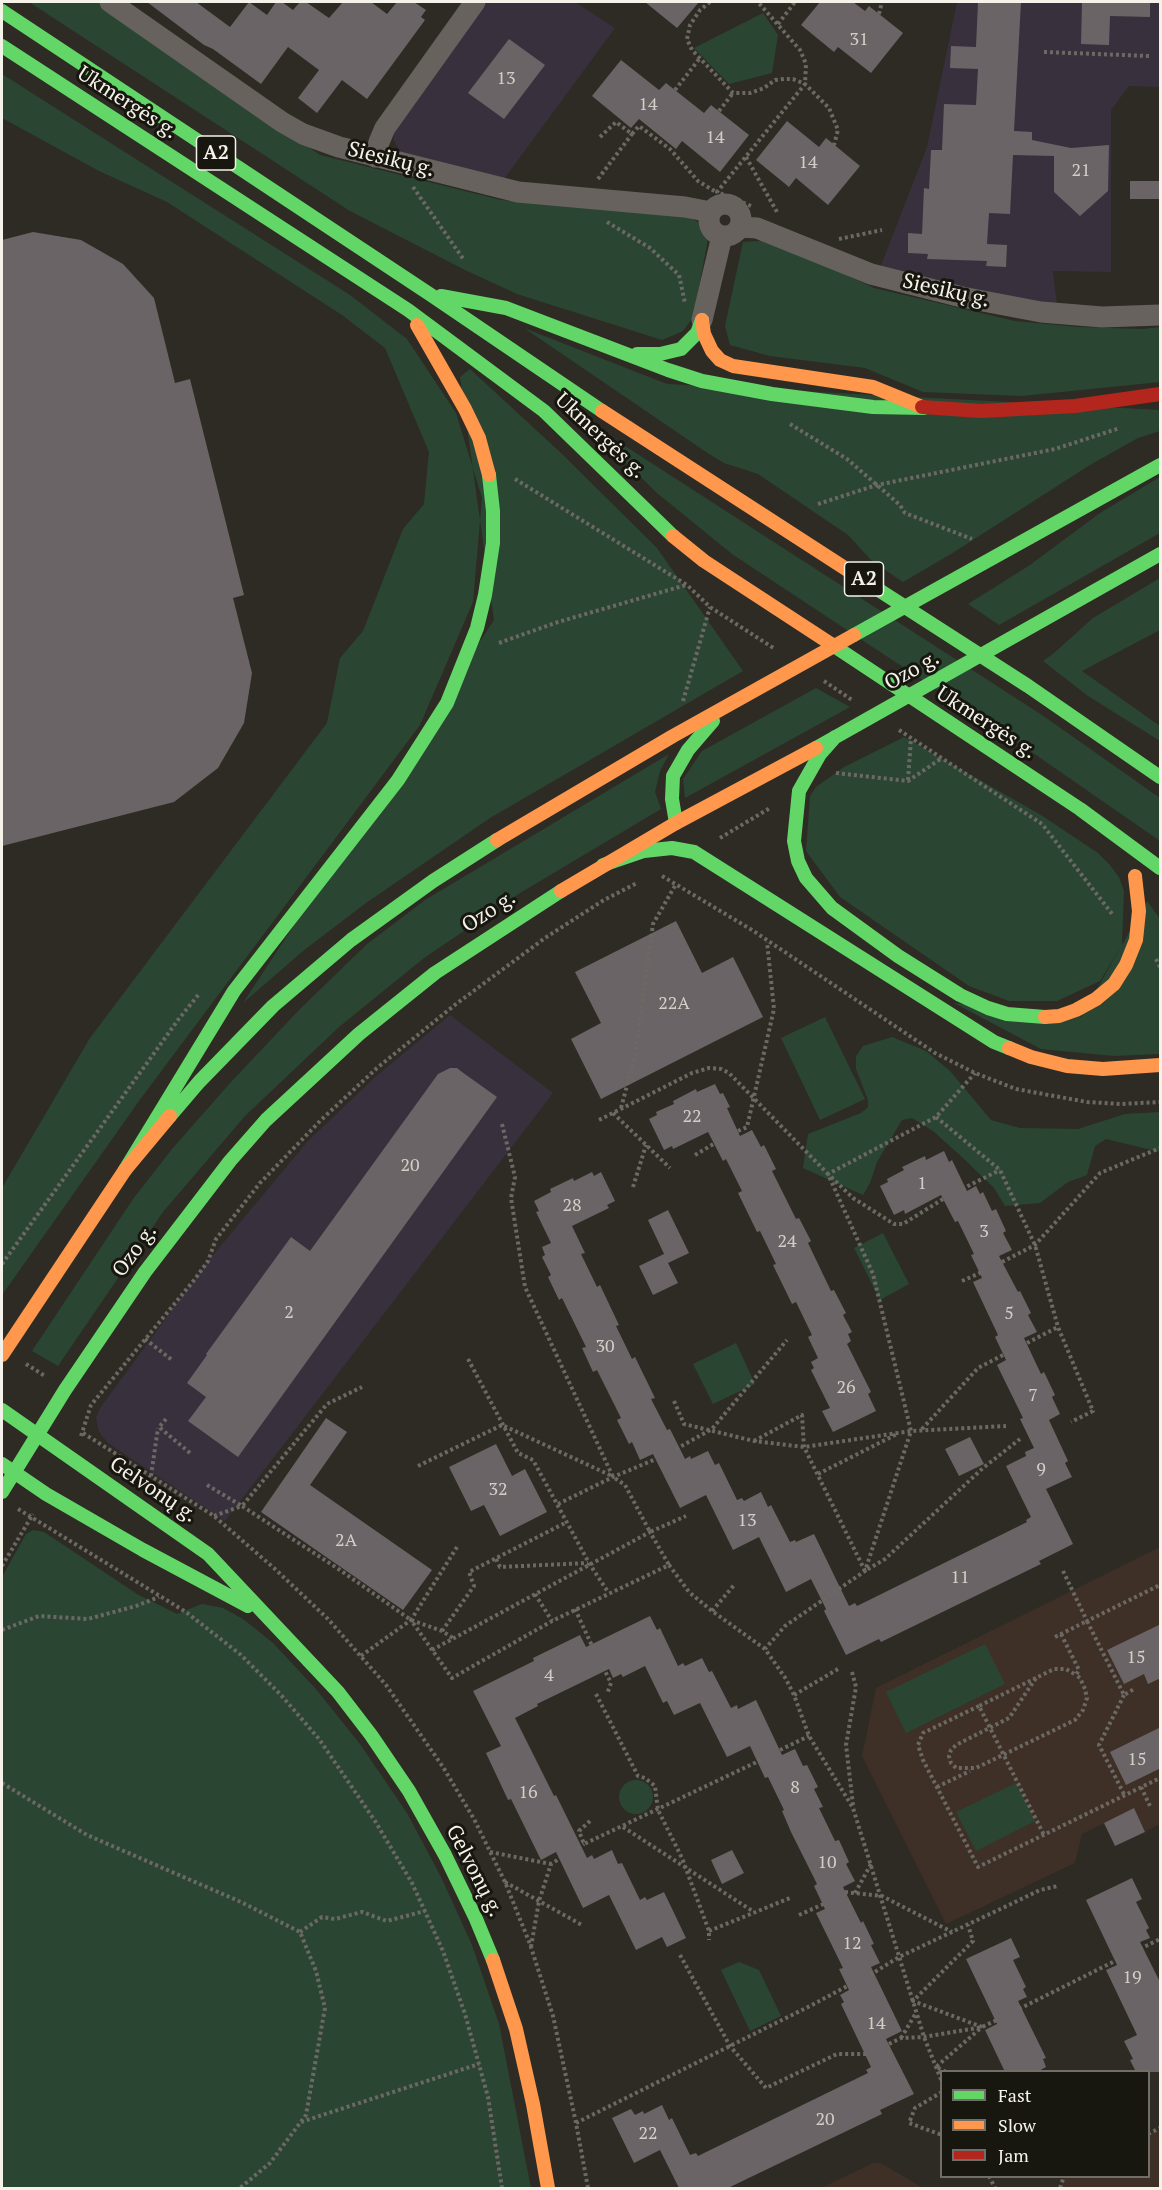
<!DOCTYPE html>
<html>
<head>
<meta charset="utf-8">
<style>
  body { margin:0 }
  #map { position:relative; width:1162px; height:2190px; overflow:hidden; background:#2d2b23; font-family:"PT Serif",serif }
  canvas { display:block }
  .frame { position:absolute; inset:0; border:3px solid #f5f3e9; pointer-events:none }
  .legend { position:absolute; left:940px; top:2070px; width:210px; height:108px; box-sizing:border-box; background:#17160f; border:2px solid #706e66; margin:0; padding:8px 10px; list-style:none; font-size:18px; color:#f5f3e9 }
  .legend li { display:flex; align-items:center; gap:12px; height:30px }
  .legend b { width:30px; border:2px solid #706e66 }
</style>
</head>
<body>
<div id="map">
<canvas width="1162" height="2190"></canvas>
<div class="frame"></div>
<ul class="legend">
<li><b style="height:8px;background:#63d668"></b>Fast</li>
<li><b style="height:8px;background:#ff974d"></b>Slow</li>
<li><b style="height:8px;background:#b3261e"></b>Jam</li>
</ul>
</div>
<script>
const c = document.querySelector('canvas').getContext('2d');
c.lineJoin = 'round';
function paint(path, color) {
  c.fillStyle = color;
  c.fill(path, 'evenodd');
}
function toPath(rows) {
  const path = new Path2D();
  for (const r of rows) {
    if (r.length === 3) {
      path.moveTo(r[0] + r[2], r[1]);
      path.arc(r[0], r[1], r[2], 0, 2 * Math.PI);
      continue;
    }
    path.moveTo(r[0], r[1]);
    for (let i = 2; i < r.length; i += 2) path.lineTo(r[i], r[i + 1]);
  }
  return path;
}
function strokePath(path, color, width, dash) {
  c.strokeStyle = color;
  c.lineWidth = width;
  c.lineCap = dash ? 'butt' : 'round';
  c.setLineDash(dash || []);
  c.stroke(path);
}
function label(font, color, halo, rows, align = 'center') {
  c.font = font + ' "PT Serif",serif';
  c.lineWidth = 6;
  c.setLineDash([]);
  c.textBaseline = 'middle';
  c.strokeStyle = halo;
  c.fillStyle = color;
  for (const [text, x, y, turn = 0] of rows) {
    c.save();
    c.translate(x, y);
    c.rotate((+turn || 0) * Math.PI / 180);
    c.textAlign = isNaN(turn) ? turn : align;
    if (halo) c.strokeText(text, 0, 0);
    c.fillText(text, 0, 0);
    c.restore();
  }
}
paint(toPath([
  [487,2,575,2,615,28,504,179,401,153,394,141,394,131],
  [957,2,1160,2,1160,87,1129,86,1111,110,1111,272,1053,271,1057,304,996,294,880,268,927,147],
  [450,1015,553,1093,225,1521,108,1443,99,1432,96,1418,100,1408,208,1261,307,1142,374,1078]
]), '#38303d');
paint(toPath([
  [1160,1547,1160,1824,1145,1832,1133,1809,1082,1834,1075,1863,946,1924,862,1756,876,1688],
  [1160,2128,1160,2188,1060,2188,1064,2177,1148,2176,1149,2134],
  [873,2163,880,2163,886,2166,923,2188,821,2188]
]), '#3e3026');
paint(toPath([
  [29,2,101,2,320,155,501,200,689,217,698,222,706,230,708,238,694,316,683,331,662,340,517,294,465,270,350,211],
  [763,13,778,35,772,73,729,84,694,48],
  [2,74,350,295,407,339,456,413,482,498,473,602,420,725,139,1101,2,1295,2,1188,90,1038,327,723,340,658,363,631,403,529,424,504,429,452,385,348,342,315,167,202,99,171,2,118],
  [772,240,874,288,1015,321,1079,327,1143,329,1160,327,1160,382,1022,396,923,392,865,368,770,356,730,345,725,326,743,242],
  [524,328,667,384,1160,410,1160,431,1138,438,1090,465,951,554,903,582,872,561,848,535,758,474,724,463,709,454],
  [470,369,561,453,657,548,743,671,490,818,366,903,303,951,243,1003,494,620,460,377],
  [577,415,1042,715,1160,798,1160,841,1036,755,732,554,657,493],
  [1160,477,1160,533,999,625,968,604,1030,565,1100,513],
  [1160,578,1160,630,1082,671,1160,726,1160,741,1088,696,1043,661,1054,653,1093,618],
  [816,688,850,707,685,798,683,779,702,751],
  [904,737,1041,815,1098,853,1109,864,1119,877,1124,891,1122,945,1100,981,1057,1001,1009,1001,969,986,840,897,806,851,810,796,816,787,844,767],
  [669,754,660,771,655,792,661,809,520,893,424,958,339,1027,245,1116,163,1212,58,1366,32,1351,133,1199,172,1149,231,1082,299,1010,367,944,425,900],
  [1147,901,1160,919,1160,1054,1114,1056,1041,1049,954,1003,1081,1017],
  [825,1017,865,1099,820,1120,781,1038],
  [892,1037,926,1051,950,1071,991,1120,1020,1128,1078,1129,1125,1114,1160,1112,1160,1152,1106,1139,1095,1146,1087,1175,1068,1182,1040,1203,1005,1206,994,1188,963,1158,933,1131,912,1118,902,1120,877,1162,870,1183,863,1195,803,1168,808,1134,861,1113,868,1107,868,1100,856,1069,856,1056,863,1046],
  [883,1233,909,1284,880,1300,854,1248],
  [736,1343,755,1384,713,1404,693,1364],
  [33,1530,44,1532,137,1594,177,1614,202,1604,223,1608,243,1619,273,1643,315,1688,360,1744,407,1813,441,1877,472,1945,499,2024,531,2188,2,2188,2,1577,26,1534],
  [985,1644,1005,1684,906,1733,886,1692],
  [636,1797,17],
  [1016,1783,1035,1821,976,1851,956,1812],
  [739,1962,759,1970,781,2016,750,2031,721,1970]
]), '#2a4633');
paint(toPath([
  [147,2,196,2,230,27,249,2,267,15,276,2,282,2,293,10,300,2,306,2,329,18,343,2,371,2,387,14,397,2,414,2,426,10,421,17,425,20,367,99,342,80,317,113,298,98,319,70,288,47,261,84,213,49,204,45],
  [645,2,699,2,677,28],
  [820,2,853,2,865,11,869,6,903,33,871,73,838,47,834,52,801,25],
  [978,2,1021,2,1014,131,1032,132,1032,140,1071,148,1109,145,1108,191,1080,216,1054,192,1054,156,1013,155,1010,214,989,213,987,244,1007,245,1006,267,986,266,987,261,927,259,928,254,908,253,908,233,922,234,924,188,929,189,931,150,942,150,944,104,976,105,978,69,950,68,951,46,976,47],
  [1082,2,1150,2,1150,17,1110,16,1109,45,1081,44],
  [509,39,545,65,504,119,468,93],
  [621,60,659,90,666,83,704,113,711,105,749,135,720,172,682,141,676,149,639,119,631,128,592,96],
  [787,121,819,147,826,138,860,166,828,205,796,178,789,187,756,160],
  [1130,181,1161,181,1161,199,1130,199],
  [33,232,81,240,123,264,154,298,175,383,190,379,244,595,233,598,252,673,244,723,218,768,174,802,2,846,2,240],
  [676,921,702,973,733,957,763,1017,601,1099,571,1039,601,1023,575,972],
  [450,1068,457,1068,462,1072,497,1097,238,1457,188,1421,206,1397,187,1383,207,1355,206,1354,291,1237,310,1251,438,1074],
  [715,1084,720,1094,723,1093,730,1107,727,1108,740,1136,752,1130,761,1147,764,1145,776,1169,772,1171,796,1219,799,1218,811,1241,808,1243,831,1291,834,1290,846,1313,843,1315,852,1332,848,1334,851,1341,847,1344,871,1392,868,1394,876,1411,833,1432,822,1411,830,1408,811,1370,814,1368,811,1362,818,1358,808,1337,812,1335,796,1302,792,1304,773,1265,776,1264,760,1231,757,1232,738,1193,742,1191,726,1159,723,1161,708,1132,673,1149,672,1146,664,1150,649,1119,657,1115,656,1112,674,1104,673,1101,696,1089,697,1092],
  [944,1151,949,1162,952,1160,967,1191,976,1186,980,1194,983,1192,992,1211,996,1209,1006,1231,1003,1233,1012,1250,999,1256,1018,1292,1020,1291,1031,1313,1028,1315,1037,1332,1024,1338,1041,1374,1044,1372,1055,1395,1052,1397,1060,1414,1049,1420,1068,1461,1065,1463,1072,1477,1046,1489,1073,1544,1039,1561,1041,1564,881,1642,879,1639,846,1655,824,1611,826,1609,811,1579,786,1592,759,1537,733,1550,706,1495,680,1508,653,1454,640,1460,632,1442,629,1444,617,1420,621,1418,597,1370,593,1372,582,1348,586,1347,562,1298,559,1300,548,1277,551,1275,542,1257,545,1255,542,1247,551,1243,536,1212,539,1211,534,1201,551,1192,550,1189,573,1178,574,1181,592,1172,594,1176,601,1172,615,1201,607,1205,609,1208,572,1226,585,1253,581,1254,597,1287,600,1285,619,1325,616,1326,632,1359,635,1357,655,1398,651,1399,667,1430,670,1429,685,1459,690,1456,691,1459,708,1451,715,1465,719,1463,737,1500,742,1498,744,1501,761,1492,768,1507,771,1505,790,1542,795,1540,796,1542,814,1534,849,1606,855,1603,857,1606,1009,1531,1027,1522,1026,1520,1031,1517,1006,1466,1026,1456,1025,1452,1034,1448,1020,1419,1023,1418,997,1365,1006,1360,995,1337,998,1335,973,1282,982,1278,971,1255,974,1254,958,1221,955,1222,941,1195,905,1214,904,1210,894,1215,880,1186,888,1182,887,1179,904,1170,902,1167,925,1156,926,1160],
  [668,1210,689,1253,668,1263,678,1283,653,1295,639,1266,664,1254,665,1256,648,1220],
  [326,1418,347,1432,310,1485,432,1570,403,1610,261,1512],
  [970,1437,984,1464,959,1476,945,1449],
  [496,1444,512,1476,525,1469,547,1512,500,1536,484,1505,471,1511,449,1467],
  [650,1616,657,1630,660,1628,678,1666,683,1663,685,1666,702,1658,709,1672,712,1671,731,1708,737,1705,738,1709,756,1700,782,1755,795,1749,803,1766,807,1765,818,1787,814,1789,823,1807,819,1808,835,1841,839,1840,849,1862,846,1864,855,1881,843,1887,861,1923,863,1921,874,1944,871,1945,880,1963,871,1967,902,2031,886,2039,914,2094,880,2110,882,2114,728,2188,679,2188,660,2150,634,2163,612,2118,631,2109,635,2115,643,2111,644,2114,662,2105,669,2120,672,2118,690,2155,696,2153,698,2156,868,2073,866,2070,871,2067,841,2004,844,2002,840,1995,849,1990,839,1969,843,1968,816,1913,825,1909,814,1886,817,1884,791,1832,782,1811,784,1810,768,1777,765,1778,750,1746,727,1757,700,1703,674,1715,667,1701,663,1703,645,1666,623,1677,621,1674,613,1678,609,1669,537,1704,538,1706,515,1718,554,1796,556,1795,587,1858,592,1855,594,1859,612,1850,618,1864,622,1863,640,1900,645,1897,647,1900,664,1892,686,1938,667,1947,662,1937,636,1950,609,1895,583,1908,556,1852,541,1860,511,1799,508,1800,486,1753,501,1746,473,1691,534,1661,533,1658,580,1635,586,1647],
  [1161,1624,1161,1678,1148,1684,1144,1674,1124,1684,1107,1650],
  [1161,1727,1161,1768,1126,1785,1110,1752],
  [1134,1808,1145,1832,1115,1846,1104,1823],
  [732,1850,744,1873,722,1884,711,1860],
  [1132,1878,1142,1899,1136,1902,1149,1928,1146,1930,1150,1938,1140,1942,1161,1984,1161,2072,1136,2072,1130,2060,1133,2059,1124,2041,1137,2035,1106,1970,1117,1965,1086,1900],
  [1011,1938,1020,1957,1013,1960,1026,1987,1023,1989,1027,1997,1018,2001,1046,2058,1043,2059,1046,2067,1037,2072,1005,2072,985,2030,997,2024,966,1959]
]), '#6b6466');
strokePath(toPath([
  [710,2,700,10,690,25,687,39,692,50,733,93,750,93,764,88,775,80,784,79,793,79,805,84,829,108,838,130,834,145],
  [879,14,882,2],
  [778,24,795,2],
  [1044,52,1149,56],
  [675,90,700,58],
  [719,111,733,93],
  [600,137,616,122,632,134,639,126,670,149,698,181,716,192],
  [746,157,777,212,776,214],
  [598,179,632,134],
  [413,187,464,260],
  [751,206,717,192,805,84,806,64,800,50,758,2],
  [607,222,650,248,679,275,685,303],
  [839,239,882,230],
  [790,424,847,459,900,505,905,513,972,539],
  [515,479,687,585,710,607,775,649],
  [818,504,877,485,1055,449,1120,428],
  [499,643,558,622,686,585],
  [824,681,852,700],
  [683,701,710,607],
  [899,730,1042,824,1113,915],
  [836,773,908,781,942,758],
  [908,780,911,738],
  [720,838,770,808],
  [662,876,752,930,935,1053,975,1073,1016,1089,1087,1102,1121,1104,1160,1102],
  [1156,959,1160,967],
  [621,1108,635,1055,653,924,676,884],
  [613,1113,670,1168],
  [936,1117,1000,1170,1035,1245,1058,1327,1093,1411,1071,1422],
  [599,1120,692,1073,709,1068,721,1069,729,1073,828,1174,873,1274,911,1431,865,1571,785,1626,765,1649],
  [502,1124,515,1177,511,1198,525,1287,613,1477,625,1485,650,1532,686,1516],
  [738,1131,747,1127,774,1009,767,942],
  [695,1155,717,1142],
  [633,1187,646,1145],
  [962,1189,1000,1170],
  [943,1199,903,1224,894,1224,853,1198,828,1174,936,1117,975,1073],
  [1002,1262,1035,1245,1100,1173,1160,1148],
  [2,1264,178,1020,199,994],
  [962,1281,982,1272],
  [145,1339,172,1360],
  [1027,1343,1058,1327],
  [468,1359,518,1453,533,1460,589,1563,608,1592],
  [26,1364,45,1376],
  [674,1401,684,1424,754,1441,804,1447,911,1431,1006,1426],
  [166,1419,159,1427,190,1453],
  [922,1429,978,1368,1007,1353],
  [83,1433,214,1516,275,1569,328,1619,386,1685,443,1767,474,1819,505,1882,530,1944,553,2016,576,2123,588,2188],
  [81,1436,91,1405,195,1279,208,1261,216,1239,260,1183,321,1120,377,1068,456,1004,545,938,604,900,637,883],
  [754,1441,802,1415,804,1447,865,1571,885,1559,983,1468,1020,1439],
  [676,1449,712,1429,787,1340],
  [418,1466,502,1425,612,1476],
  [818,1474,897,1434],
  [151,1476,158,1428],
  [207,1485,242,1506,327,1404,362,1387],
  [558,1504,613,1477,656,1459],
  [18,1509,186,1612,241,1655,281,1695,319,1739,375,1821,412,1883,443,1951,465,2014,488,2097,502,2188],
  [214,1516,242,1506,340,1570,411,1620,442,1631,453,1638],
  [457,1547,411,1620,452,1678,552,1621,669,1565,689,1592,712,1611,765,1649,786,1679,794,1695],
  [496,1559,500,1567,588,1563],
  [2,1566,33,1514],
  [1063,1571,1087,1621,1160,1585],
  [535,1594,552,1621],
  [575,1609,593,1648],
  [712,1611,735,1584],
  [2,1630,39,1616,88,1619,136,1606,159,1597],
  [442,1631,474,1586,469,1572,567,1522],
  [1061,1634,1079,1670,1076,1675,1080,1678,1085,1689,1087,1698,1083,1710,1075,1720,976,1768,956,1768,951,1763,949,1756,951,1750,956,1745,1009,1718,1036,1678,1054,1669,1066,1669,1076,1675],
  [1055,1637,1087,1621,1124,1695,1134,1689],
  [432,1650,650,1532,669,1565],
  [361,1656,411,1620],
  [603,1667,611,1683,607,1694],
  [838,1669,794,1695,809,1736,853,1808,924,2037,942,2082],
  [852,1672,856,1687,846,1745,853,1805],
  [1036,1678,979,1706,1044,1835],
  [596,1694,638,1776,645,1778,655,1786,658,1810,682,1858,709,1931,709,1940],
  [1124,1695,1099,1745,1125,1796],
  [979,1706,923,1733,918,1745,923,1760,978,1867,1160,1778],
  [780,1750,809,1736],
  [2,1783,87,1835,241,1902,300,1932,316,1971,325,2008,306,2115,270,2163,240,2188],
  [937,1787,970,1771],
  [1141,1787,1150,1806],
  [590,1821,579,1831,584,1844,761,1760],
  [623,1827,754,1912],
  [578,1848,584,1844],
  [490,1852,551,1864],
  [505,1882,582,1925],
  [845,1892,882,1896,952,1932],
  [855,1893,871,1864],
  [799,1915,826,1903],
  [709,1931,790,1898],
  [300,1932,322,1917,335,1919,362,1912,387,1921,425,1911],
  [531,1947,539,1901,551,1864,559,1859],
  [1140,1949,1160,1939],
  [680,1955,730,2046,766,2088,837,2054,870,2054],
  [870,1975,899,1957,1011,1904,1040,1890,1058,1886],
  [1019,2009,1119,1959],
  [901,2038,916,2013],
  [889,2044,901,2038,924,2037,982,2027,999,2019],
  [946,2072,936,2067,982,2027,913,2001,973,1941,968,1925],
  [942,2092,915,2108,909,2123,942,2135],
  [301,2122,479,2064],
  [576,2123,812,2005,851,1984],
  [1148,2134,1160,2128],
  [989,2176,995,2188],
  [1060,2188,1064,2176]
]), '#6c6864', 4, [3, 3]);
strokePath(toPath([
  [110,2,282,122,303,134,339,147,518,192,685,207,711,212],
  [375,157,379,142,385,128,475,2],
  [725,220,16],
  [740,227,757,228,871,274,962,297,1041,312,1102,317,1160,315],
  [702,320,722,236]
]), '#68625e', 21);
strokePath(toPath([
  [2,11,431,295,602,411],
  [2,46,408,310,544,411,673,536],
  [441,296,506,308,668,370,702,381,772,394,873,407,924,408],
  [637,354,660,354,681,349,697,333,702,320],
  [857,576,1028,686,1160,777],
  [854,635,1160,465],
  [831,644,1080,809,1160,868],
  [835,737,820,754,799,791,794,841,798,861,806,878,832,908,898,956,960,995,988,1008,1007,1014,1045,1017],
  [816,748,1160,554],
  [676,823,672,799,673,776,688,750,713,721],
  [603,865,644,851,672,848,694,852,994,1042,1009,1048],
  [170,1116,199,1082,273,1006,351,940,433,881,497,840],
  [125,1170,234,991,398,780,447,703,477,628,485,595,493,543,493,511,489,475],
  [2,1410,208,1554,338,1692,371,1735,409,1791,445,1855,476,1919,493,1960],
  [2,1464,46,1494,143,1550,248,1606],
  [2,1492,65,1390,145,1272,230,1161,266,1120,359,1034,435,973,561,891]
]), '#63d668', 14);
strokePath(toPath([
  [702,320,704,334,712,351,720,360,733,366,873,387,922,407],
  [417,325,465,409,479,438,489,475],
  [602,411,857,576],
  [673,536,704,561,831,644],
  [497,840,673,736,854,635],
  [561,891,676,823,816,748],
  [1045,1017,1059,1016,1076,1010,1096,999,1114,984,1126,965,1136,940,1139,911,1135,876],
  [1009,1048,1031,1057,1067,1066,1103,1069,1160,1065],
  [2,1355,125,1170,170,1116],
  [493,1960,516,2029,533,2104,548,2188]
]), '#ff974d', 14);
strokePath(toPath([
  [922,407,981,411,1075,406,1160,394]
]), '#b3261e', 14);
label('18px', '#d2cfc8', null, [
  ["31",859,40],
  ["13",506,79],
  ["14",648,105],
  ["14",715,138],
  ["14",808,163],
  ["21",1081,171],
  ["22A",674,1004],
  ["22",692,1117],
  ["20",410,1166],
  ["1",922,1184],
  ["28",572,1206],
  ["3",984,1232],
  ["24",787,1242],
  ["2",289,1313],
  ["5",1009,1314],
  ["30",605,1347],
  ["26",846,1388],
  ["7",1033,1396],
  ["9",1041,1470],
  ["32",498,1490],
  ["13",747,1521],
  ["2A",346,1541],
  ["11",960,1578],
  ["15",1136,1658],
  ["4",549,1676],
  ["15",1137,1760],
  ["8",795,1788],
  ["16",528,1793],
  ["10",827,1863],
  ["12",852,1944],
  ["19",1132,1978],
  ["14",876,2024],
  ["20",825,2120],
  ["22",648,2134]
]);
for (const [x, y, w] of [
  [216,153,39],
  [864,579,39]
]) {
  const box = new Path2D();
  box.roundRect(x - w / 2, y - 17, w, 34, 4.5);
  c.fillStyle = '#17160f';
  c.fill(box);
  strokePath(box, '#f5f3e9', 1.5);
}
label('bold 20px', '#f5f3e9', null, [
  ["A2",216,153],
  ["A2",864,579]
]);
label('21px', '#f5f3e9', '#17160f', [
  ["Ukmergės g.",127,103,33],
  ["Siesikų g.",391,160,14],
  ["Siesikų g.",946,291,13],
  ["Ukmergės g.",600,436,43],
  ["Ozo g.",912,671,-29],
  ["Ukmergės g.",986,723,33],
  ["Ozo g.",489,912,-33],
  ["Ozo g.",135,1251,-54],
  ["Gelvonų g.",153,1490,34],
  ["Gelvonų g.",474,1871,63]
]);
</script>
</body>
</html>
